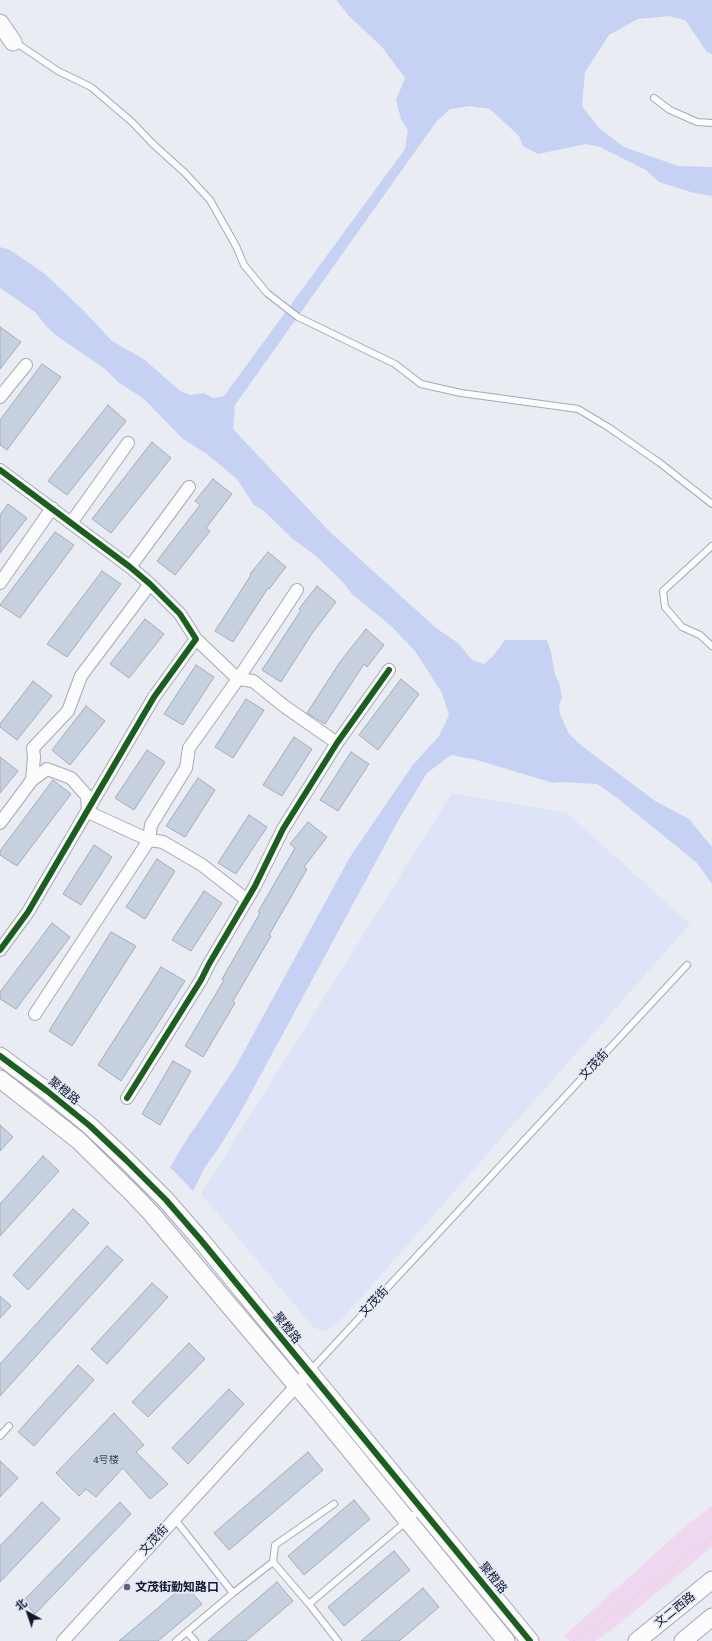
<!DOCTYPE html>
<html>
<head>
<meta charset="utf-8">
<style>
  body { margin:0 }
  #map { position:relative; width:712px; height:1641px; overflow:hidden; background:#e9ecf3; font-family:Literata,"Noto Sans SC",serif }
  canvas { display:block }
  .north { position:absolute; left:8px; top:1593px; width:40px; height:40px; -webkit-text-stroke:3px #e5eaf7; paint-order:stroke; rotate:320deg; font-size:11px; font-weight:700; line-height:16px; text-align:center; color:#12172f }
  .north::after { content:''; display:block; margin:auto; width:14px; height:18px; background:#12172f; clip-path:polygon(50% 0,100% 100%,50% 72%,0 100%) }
</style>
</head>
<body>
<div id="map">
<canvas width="712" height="1641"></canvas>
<div class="north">北</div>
</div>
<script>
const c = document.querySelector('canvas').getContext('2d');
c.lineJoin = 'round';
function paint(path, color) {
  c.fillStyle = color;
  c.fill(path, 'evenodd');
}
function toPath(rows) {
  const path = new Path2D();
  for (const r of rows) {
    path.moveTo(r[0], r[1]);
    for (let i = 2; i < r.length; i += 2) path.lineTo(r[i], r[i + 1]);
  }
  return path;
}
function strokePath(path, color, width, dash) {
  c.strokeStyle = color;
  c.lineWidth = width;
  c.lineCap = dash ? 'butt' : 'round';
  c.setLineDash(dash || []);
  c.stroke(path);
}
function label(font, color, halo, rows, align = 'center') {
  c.font = font + ' Literata,"Noto Sans SC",serif';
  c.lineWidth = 4;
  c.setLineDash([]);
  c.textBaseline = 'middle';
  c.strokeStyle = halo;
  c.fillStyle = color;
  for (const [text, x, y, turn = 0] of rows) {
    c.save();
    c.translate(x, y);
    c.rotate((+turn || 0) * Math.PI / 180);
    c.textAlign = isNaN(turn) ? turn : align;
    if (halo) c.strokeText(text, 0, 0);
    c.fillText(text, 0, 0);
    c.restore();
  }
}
paint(toPath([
  [452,793,567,813,690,924,343,1318,325,1332,313,1327,201,1194]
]), '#dee4f8');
paint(toPath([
  [712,1506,712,1547,614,1628,595,1641,570,1641,564,1636,688,1524]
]), '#f0d7f0');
paint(toPath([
  [336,0,712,0,712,54,707,52,685,20,669,16,638,19,609,35,585,72,582,106,599,128,624,147,678,166,712,167,712,196,694,193,659,182,646,170,600,147,586,144,538,154,523,146,519,136,490,109,470,106,450,109,436,122,235,405,233,429,330,532,436,628,458,643,472,660,484,664,494,655,505,640,547,640,551,652,555,675,559,682,562,698,559,705,560,714,569,734,582,746,655,801,689,819,712,847,712,884,697,863,616,797,597,784,563,782,553,783,477,760,451,755,427,773,399,819,239,1115,220,1146,205,1167,193,1191,170,1167,190,1134,197,1125,236,1066,350,857,412,766,439,736,449,715,442,693,415,651,390,625,352,594,341,580,316,556,294,540,264,511,254,505,237,479,207,454,183,439,144,399,118,382,105,369,57,336,47,327,35,312,0,288,0,247,10,250,45,274,85,312,112,341,145,360,180,391,190,395,204,393,213,398,224,396,405,149,408,130,401,119,396,100,405,78,382,47,349,16]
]), '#c7d1f4');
const building = toPath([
  [0,327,21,342,0,369,0,327],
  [42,364,61,377,7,450,0,445,0,420,42,364],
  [108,405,126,421,67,495,48,481,108,405],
  [152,442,171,458,111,533,92,519,152,442],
  [213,479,232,494,206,528,210,531,175,575,157,561,200,505,195,501,213,479],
  [8,504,27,518,0,553,0,515,8,504],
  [55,532,74,545,20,618,0,605,55,532],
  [268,552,286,567,269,589,268,588,233,642,215,631,251,575,250,574,268,552],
  [102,571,121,584,67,657,47,644,102,571],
  [317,586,336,602,313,632,281,682,262,670,301,610,299,609,317,586],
  [145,619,164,634,129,678,110,664,145,619],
  [366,629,384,645,367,667,364,664,325,724,307,713,340,662,366,629],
  [196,665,214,677,183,725,164,714,196,665],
  [401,679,419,694,378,750,359,735,401,679],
  [33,681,52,696,17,740,0,727,0,724,33,681],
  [246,699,264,710,233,758,215,747,246,699],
  [86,706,105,721,70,765,52,750,86,706],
  [294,737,312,749,282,796,263,785,294,737],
  [147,750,165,762,134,810,115,798,147,750],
  [351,752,369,764,338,811,320,800,351,752],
  [0,757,18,771,0,793,0,757],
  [198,778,215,790,185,837,166,826,198,778],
  [53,780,71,794,17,866,0,855,0,851,53,780],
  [249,815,267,827,236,874,218,863,249,815],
  [308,822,327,837,304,867,307,869,269,935,271,936,233,1001,235,1003,203,1057,185,1046,224,980,222,979,260,913,258,912,295,848,290,844,308,822],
  [94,845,112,857,81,905,63,894,94,845],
  [157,859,175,871,145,919,126,907,157,859],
  [204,891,222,903,191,951,172,940,204,891],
  [52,923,70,937,16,1009,0,999,0,992,52,923],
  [111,932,136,946,72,1046,49,1031,111,932],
  [161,967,185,981,121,1081,98,1065,161,967],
  [173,1061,191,1071,160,1125,142,1114,173,1061],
  [0,1125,13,1137,0,1151,0,1125],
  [43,1156,59,1171,0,1236,0,1204,43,1156],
  [73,1209,89,1223,28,1290,13,1275,73,1209],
  [107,1246,123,1260,0,1396,0,1364,107,1246],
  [152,1283,168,1297,107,1364,91,1349,152,1283],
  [0,1296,11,1306,0,1318,0,1296],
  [189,1343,205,1359,148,1417,132,1402,189,1343],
  [78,1365,94,1380,34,1446,18,1432,78,1365],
  [229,1389,244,1404,188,1464,172,1448,229,1389],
  [114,1413,144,1445,136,1452,168,1484,150,1499,123,1468,96,1497,86,1489,79,1496,56,1473,114,1413],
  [308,1452,323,1470,229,1550,214,1533,308,1452],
  [0,1461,18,1478,0,1497,0,1461],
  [354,1500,370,1519,304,1575,288,1556,354,1500],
  [42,1502,60,1519,0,1582,0,1546,42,1502],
  [120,1502,131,1514,35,1614,23,1601,120,1502],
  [394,1551,410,1570,344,1626,328,1607,394,1551],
  [277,1582,293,1601,246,1641,208,1641,277,1582],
  [185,1585,202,1604,158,1641,119,1641,185,1585],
  [423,1588,439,1607,399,1641,361,1641,423,1588]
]);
paint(building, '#c6d0de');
strokePath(building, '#a3adba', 1);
const lane = toPath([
  [15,42,58,71,91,87,132,122,153,144,185,173,210,200,236,246,244,265,267,293,298,317,395,364,421,384,461,393,578,409,608,427,660,463,712,504],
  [654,98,670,110,697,122,712,123],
  [712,546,663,591,665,607,682,627,700,635,712,646],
  [310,1371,687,965],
  [0,1436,9,1426],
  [174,1518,233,1593,176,1641],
  [273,1562,309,1604,421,1509],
  [233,1593,273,1562,275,1545,334,1504],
  [309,1604,338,1641],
  [187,1632,195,1641]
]);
const street = toPath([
  [0,397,26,365],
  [0,470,130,567,150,584,180,614,196,639,154,697,28,912,0,950],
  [71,523,128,443],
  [130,567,189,487],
  [0,583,52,508],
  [196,639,238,679,253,681,284,706,337,743],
  [32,780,47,769,71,778,87,796,88,812,149,840,163,842,202,865,247,900],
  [0,823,32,780,34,757,33,748,68,711,81,676,150,584],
  [35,1014,149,840,151,825,186,768,189,748,238,679,297,590],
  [127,1098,201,980,209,964,255,886,283,829,337,743,389,670],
  [63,1641,309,1372]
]);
const secondary = toPath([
  [0,23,13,42],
  [0,1056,47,1091,90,1126,126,1160,166,1200,200,1239,530,1641],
  [0,1079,78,1140,132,1193,151,1213,319,1412,506,1641],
  [637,1641,712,1580],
  [683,1641,712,1617]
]);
strokePath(lane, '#a5a9b8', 8);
strokePath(street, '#a5a9b8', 14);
strokePath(secondary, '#a5a9b8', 19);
strokePath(toPath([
  [574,1641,616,1612,712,1536]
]), '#d5d7da', 2, [1, 3]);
strokePath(lane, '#fcfcfd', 6);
strokePath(street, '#fcfcfd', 12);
strokePath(secondary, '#fcfcfd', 17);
strokePath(toPath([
  [0,470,130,567,150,584,180,614,196,639,154,697,28,912,0,950],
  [0,1056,47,1091,90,1126,126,1160,166,1200,200,1239,530,1641],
  [127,1098,201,980,209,964,255,886,283,829,337,743,389,670]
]), '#1b5e20', 6);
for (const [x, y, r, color] of [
  [127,1587,4,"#5d6274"]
]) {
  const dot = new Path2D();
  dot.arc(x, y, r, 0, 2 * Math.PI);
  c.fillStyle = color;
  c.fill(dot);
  strokePath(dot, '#e5eaf7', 1.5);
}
label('10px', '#3f455b', null, [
  ["4号楼",106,1460]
]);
label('12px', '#12172f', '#e5eaf7', [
  ["文茂街",594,1065,-47],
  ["聚橙路",64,1091,39],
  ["文茂街",374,1302,-47],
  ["聚橙路",287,1328,51],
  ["文茂街",154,1540,-48],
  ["聚橙路",493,1578,51],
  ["文二西路",675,1610,-39]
]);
label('bold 12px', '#12172f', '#e5eaf7', [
  ["文茂街勤知路口",135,1587]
], 'left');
</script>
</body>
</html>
